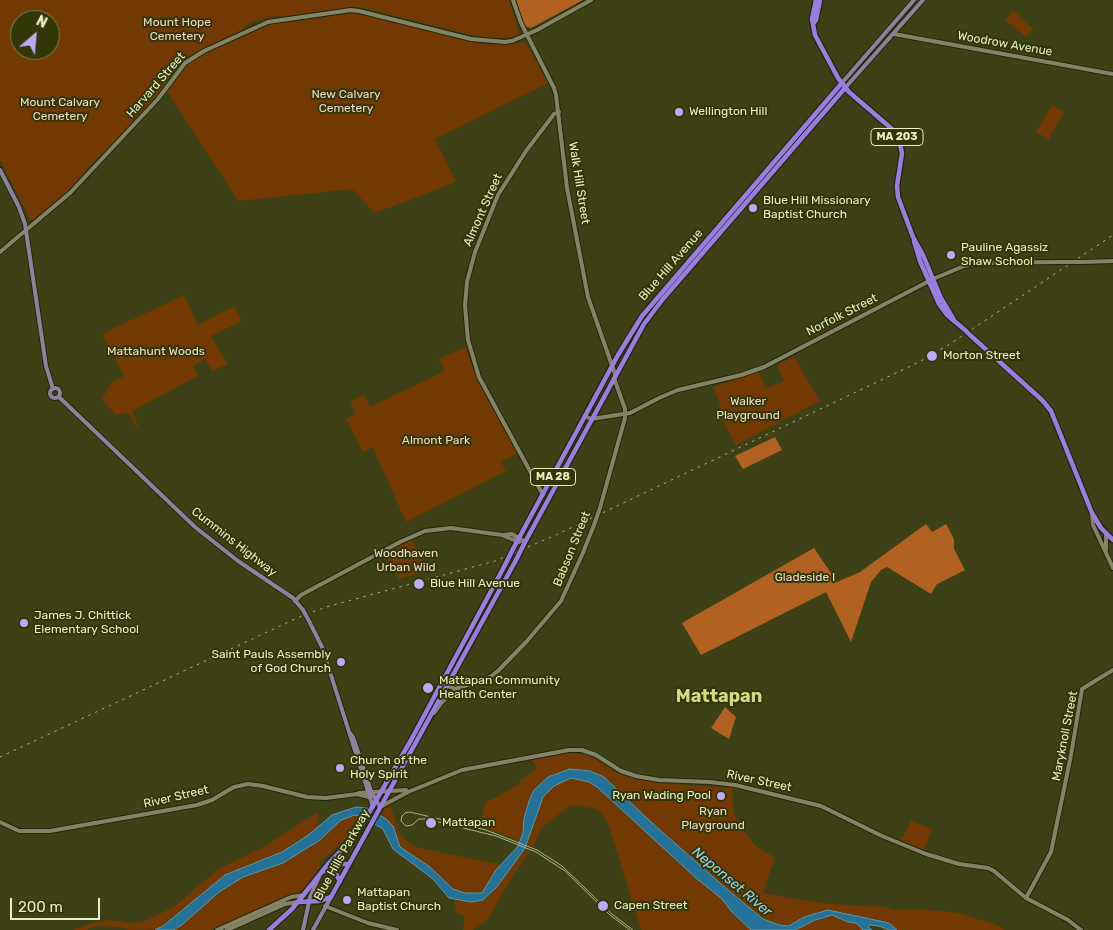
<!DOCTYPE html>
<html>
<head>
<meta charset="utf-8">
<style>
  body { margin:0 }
  #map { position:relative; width:1113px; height:930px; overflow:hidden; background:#3d4115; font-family:Rubik,sans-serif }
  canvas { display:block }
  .north { position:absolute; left:10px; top:10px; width:50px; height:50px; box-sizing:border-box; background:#333708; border:1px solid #7b8053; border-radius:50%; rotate:27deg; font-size:14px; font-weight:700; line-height:20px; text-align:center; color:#e7eec4 }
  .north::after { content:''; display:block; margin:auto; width:18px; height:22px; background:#bcaaf6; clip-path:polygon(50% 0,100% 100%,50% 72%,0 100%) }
  .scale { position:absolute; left:10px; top:898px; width:90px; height:22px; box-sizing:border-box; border:2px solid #e7eec4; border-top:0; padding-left:6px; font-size:15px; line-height:18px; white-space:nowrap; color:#e7eec4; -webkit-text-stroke:4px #333708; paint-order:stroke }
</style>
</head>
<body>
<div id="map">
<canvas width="1113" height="930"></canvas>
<div class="north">N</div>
<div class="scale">200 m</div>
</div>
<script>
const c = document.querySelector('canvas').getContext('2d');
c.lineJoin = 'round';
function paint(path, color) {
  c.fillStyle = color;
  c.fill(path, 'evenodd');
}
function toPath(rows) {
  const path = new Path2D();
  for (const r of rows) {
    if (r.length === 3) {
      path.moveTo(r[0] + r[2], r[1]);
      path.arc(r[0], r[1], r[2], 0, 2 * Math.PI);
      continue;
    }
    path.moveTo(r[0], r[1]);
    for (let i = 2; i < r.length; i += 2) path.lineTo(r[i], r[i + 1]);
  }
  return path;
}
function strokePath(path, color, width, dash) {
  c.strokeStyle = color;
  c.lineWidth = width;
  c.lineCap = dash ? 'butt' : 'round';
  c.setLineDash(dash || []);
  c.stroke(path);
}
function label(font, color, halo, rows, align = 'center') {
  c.font = font + ' Rubik,sans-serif';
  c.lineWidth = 4;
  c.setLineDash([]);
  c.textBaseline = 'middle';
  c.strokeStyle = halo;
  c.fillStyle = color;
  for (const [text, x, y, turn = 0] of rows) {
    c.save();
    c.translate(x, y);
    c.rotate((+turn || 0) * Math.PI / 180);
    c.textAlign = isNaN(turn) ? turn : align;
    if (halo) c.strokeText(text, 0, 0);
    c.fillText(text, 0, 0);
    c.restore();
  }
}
paint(toPath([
  [0,0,509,0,520,36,489,39,360,7,291,16,275,16,249,23,237,33,196,52,183,60,155,98,118,139,96,159,68,192,50,209,33,221,30,219,0,160],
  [20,20,50,20,50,50,20,50],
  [1013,10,1033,29,1026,37,1005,20],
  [345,14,362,14,487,45,526,43,548,83,435,139,456,182,375,213,352,189,238,201,167,91,186,65,198,56,263,26,276,22,292,22],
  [1052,105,1064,112,1049,139,1036,132],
  [184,295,198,325,234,306,242,321,211,336,219,350,228,364,212,371,205,359,193,366,198,376,132,411,138,426,136,427,128,412,116,415,102,399,112,382,124,376,102,334],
  [831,317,835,324,816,335,811,327],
  [465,347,477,378,517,453,501,462,506,471,406,522,373,448,363,452,346,419,356,414,350,402,364,395,370,407,445,371,439,359],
  [794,357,820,401,736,445,718,412,720,403,713,387,759,372,766,388,784,381,777,365],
  [411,539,429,571,399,579,384,554],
  [569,753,586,755,597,760,616,773,635,779,659,783,732,788,734,814,739,825,755,845,775,858,765,885,764,893,794,899,832,904,884,907,894,910,917,909,959,913,1000,926,1000,928,1005,930,897,930,889,923,828,910,804,917,789,926,779,925,768,921,760,916,728,890,597,774,590,771,577,769,537,785,528,801,523,821,523,833,520,841,480,825,484,809,485,803,521,783,520,780,537,769,532,760],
  [575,778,589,782,597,787,696,878,722,899,731,911,751,930,641,930,608,823,598,809,573,805,570,806,541,828,533,847,527,844,543,797,546,792,567,779],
  [390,805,400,834,410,844,416,847,501,865,483,893,470,894,456,891,430,867,403,850,396,837,394,828,381,816,386,806],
  [316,813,319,815,317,821,321,825,307,836,276,855,225,875,158,929,128,930,121,927,96,926,87,930,73,930,96,922,110,920,131,923,142,922,156,916,176,905,220,868,264,847],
  [355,815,362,817,345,840,320,862,320,867,306,887,299,892,211,930,174,930,183,924,219,892,243,877,283,863,320,840,341,820],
  [911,821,932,829,924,850,901,840],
  [525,848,530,851,515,872,488,919,473,930,463,930,465,917,456,912,454,899,475,902,486,899,496,888],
  [832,915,848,922,856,923,863,930,795,930,815,920]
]), '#723903');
paint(toPath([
  [516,0,583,0,531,28,524,26],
  [775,437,782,450,743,469,735,456],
  [926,524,932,532,946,524,954,539,954,549,965,570,937,584,931,594,887,567,881,570,871,582,851,642,826,592,701,655,682,623,814,548,837,582,860,572],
  [725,707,736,717,729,739,711,728]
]), '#b16223');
const water = toPath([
  [570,769,590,771,604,777,651,822,728,890,763,919,779,925,789,926,804,917,828,910,889,923,897,930,889,930,879,926,870,925,868,927,872,930,863,930,856,923,848,922,832,915,815,920,795,930,751,930,731,911,722,899,696,878,597,787,589,782,571,778,554,786,543,797,525,848,496,888,483,900,471,902,449,898,433,879,393,849,383,829,362,817,355,815,341,820,320,840,283,863,243,877,219,892,183,924,174,930,155,930,163,926,225,875,282,852,307,836,332,815,356,807,367,808,386,819,393,826,400,847,430,867,453,889,465,893,482,893,496,870,518,846,523,833,524,818,529,801,534,790,548,777,570,769]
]);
paint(water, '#257298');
strokePath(water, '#5f97a5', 1);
const secondary = toPath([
  [513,0,521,23,554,88,556,95,567,188,588,297,615,374],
  [894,34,1113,74],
  [0,252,70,193,158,99,185,63,204,51,268,22,351,10,359,11,471,39,505,42,512,41,537,30,591,0],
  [1082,262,1113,261],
  [585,416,591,419,630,413,659,398,678,390,741,375,764,367,933,279,964,266,981,263,1058,262],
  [543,495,479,377,468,340,465,306,467,282,475,252,498,195,526,151,554,114,559,112],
  [600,508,625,418,625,409,614,378],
  [1092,513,1093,525,1113,568],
  [1106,533,1106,550],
  [504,536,524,544],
  [295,601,301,595,400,542,425,531,451,528,502,535,512,534,525,542],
  [443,681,448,686,456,689,490,677,498,671,527,641,561,601,582,555,594,525],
  [448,681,462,686],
  [434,713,442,702,457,689],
  [359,793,406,790],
  [380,807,408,792,462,770,569,750,582,750,596,755,621,771,636,776,659,780,710,782,735,785,821,806,882,836,926,854,959,864,988,868,994,871,1026,898,1068,920,1081,930],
  [0,822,19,831,50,831,197,805,212,800,234,787,248,784,263,786,307,797,326,798,357,794,369,797],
  [1026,898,1051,852,1071,755,1082,689,1113,670],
  [325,906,368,923,397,930],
  [217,930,291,897,304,895],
  [227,930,285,904,298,902]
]);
const primary = toPath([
  [841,84,914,0],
  [845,88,923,0],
  [0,170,19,207,25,224,46,366,53,389],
  [55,393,5],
  [59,397,195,527,238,561,293,598,303,610],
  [309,621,322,647,373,807],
  [350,733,353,737,371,791,380,807],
  [303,930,310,897,319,877],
  [313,930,331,897]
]);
const highway = toPath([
  [816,0,812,19,815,35,838,78,849,92,892,129,899,140,902,153,897,186,898,197,913,237,923,255,941,298,954,320],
  [813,24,816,20,820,0],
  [914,241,920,261,939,304,947,315,965,330],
  [970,335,1042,400,1051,411,1092,513,1101,528,1113,540],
  [524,544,644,324,663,299,845,88],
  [513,549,618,355,642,316,841,84],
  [336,856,340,864,349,864],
  [323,871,334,871,340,881],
  [298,902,319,901,331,897,515,562],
  [269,930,292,909,329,863,356,835,411,740,505,565]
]);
strokePath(secondary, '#24270c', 6);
strokePath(primary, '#24270c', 6);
strokePath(highway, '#24270c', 7);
strokePath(secondary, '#858366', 4);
strokePath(primary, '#8e819b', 4);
strokePath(highway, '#997de1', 4.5);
strokePath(toPath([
  [630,930,610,915,565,871,536,852,496,836,426,819,419,819,412,825,406,826,401,821,402,816,405,813,410,812,486,830,537,850,562,866,612,914,633,930]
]), '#adb388', 1);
strokePath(toPath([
  [0,757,297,618,326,607,495,561,556,535,919,362,950,344,1113,235]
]), '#adb388', 1, [2.5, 5]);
const secondaryBridge = toPath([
  [1058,262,1082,262],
  [594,525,600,508]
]);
const primaryBridge = toPath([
  [303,610,309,621]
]);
const highwayBridge = toPath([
  [965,330,970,335],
  [515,562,524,544],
  [505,565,513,549]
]);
strokePath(secondaryBridge, '#24270c', 6, []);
strokePath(primaryBridge, '#24270c', 6, []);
strokePath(highwayBridge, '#24270c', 7, []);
strokePath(secondaryBridge, '#858366', 4);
strokePath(primaryBridge, '#8e819b', 4);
strokePath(highwayBridge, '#997de1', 4.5);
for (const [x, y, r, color] of [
  [679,112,5,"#bcaaf6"],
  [753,208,5,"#bcaaf6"],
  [951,255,5,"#bcaaf6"],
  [932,356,6,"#bcaaf6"],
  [419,584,6,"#bcaaf6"],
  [24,623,5,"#bcaaf6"],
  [341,662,5,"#bcaaf6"],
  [428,688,6,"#bcaaf6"],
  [340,768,5,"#bcaaf6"],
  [721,796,5,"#bcaaf6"],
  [431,823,6,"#bcaaf6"],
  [347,900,5,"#bcaaf6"],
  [603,906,6,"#bcaaf6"]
]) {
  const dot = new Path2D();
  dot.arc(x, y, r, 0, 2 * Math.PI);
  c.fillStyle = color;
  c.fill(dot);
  strokePath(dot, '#333708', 2);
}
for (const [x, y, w] of [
  [897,137,52],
  [553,477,45]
]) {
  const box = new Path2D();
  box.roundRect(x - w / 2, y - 8.5, w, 17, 4);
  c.fillStyle = '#333708';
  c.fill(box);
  strokePath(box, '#e7eec4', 1);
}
label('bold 11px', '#e7eec4', null, [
  ["MA 203",897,137],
  ["MA 28",553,477]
]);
label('12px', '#f1d7c6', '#333708', [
  ["Mount Hope",177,23],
  ["Cemetery",177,37],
  ["New Calvary",346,95],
  ["Cemetery",346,109],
  ["Mount Calvary",60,103],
  ["Cemetery",60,117],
  ["Mattahunt Woods",156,352],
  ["Walker",748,402],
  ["Playground",748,416],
  ["Almont Park",436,441],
  ["Woodhaven",406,554],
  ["Urban Wild",406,568],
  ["Gladeside I",805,578],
  ["Ryan",713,812],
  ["Playground",713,826]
]);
label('12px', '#e7eec4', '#333708', [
  ["Woodrow Avenue",1005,44,10],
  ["Harvard Street",156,85,-49],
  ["Walk Hill Street",579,183,81],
  ["Almont Street",483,210,-66],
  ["Blue Hill Avenue",671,265,-49],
  ["Norfolk Street",842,315,-27],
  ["Cummins Highway",234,542,38],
  ["Babson Street",572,549,-68],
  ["Maryknoll Street",1065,736,-79],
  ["River Street",759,781,12],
  ["River Street",176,797,-13],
  ["Blue Hills Parkway",342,855,-61]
]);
label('12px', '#e7eec4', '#333708', [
  ["Wellington Hill",689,112],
  ["Blue Hill Missionary",763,201],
  ["Baptist Church",763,215],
  ["Pauline Agassiz",961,248],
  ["Shaw School",961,262],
  ["Morton Street",943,356],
  ["Blue Hill Avenue",430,584],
  ["James J. Chittick",34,616],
  ["Elementary School",34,630],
  ["Saint Pauls Assembly",331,655,"right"],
  ["of God Church",331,669,"right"],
  ["Mattapan Community",439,681],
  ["Health Center",439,695],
  ["Church of the",350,761],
  ["Holy Spirit",350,775],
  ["Ryan Wading Pool",711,796,"right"],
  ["Mattapan",442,823],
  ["Mattapan",357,893],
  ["Baptist Church",357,907],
  ["Capen Street",614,906]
], 'left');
label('italic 14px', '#98d1f3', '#333708', [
  ["Neponset River",732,882,40]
]);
label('bold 18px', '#d0db85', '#333708', [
  ["Mattapan",719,697]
]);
</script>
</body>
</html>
